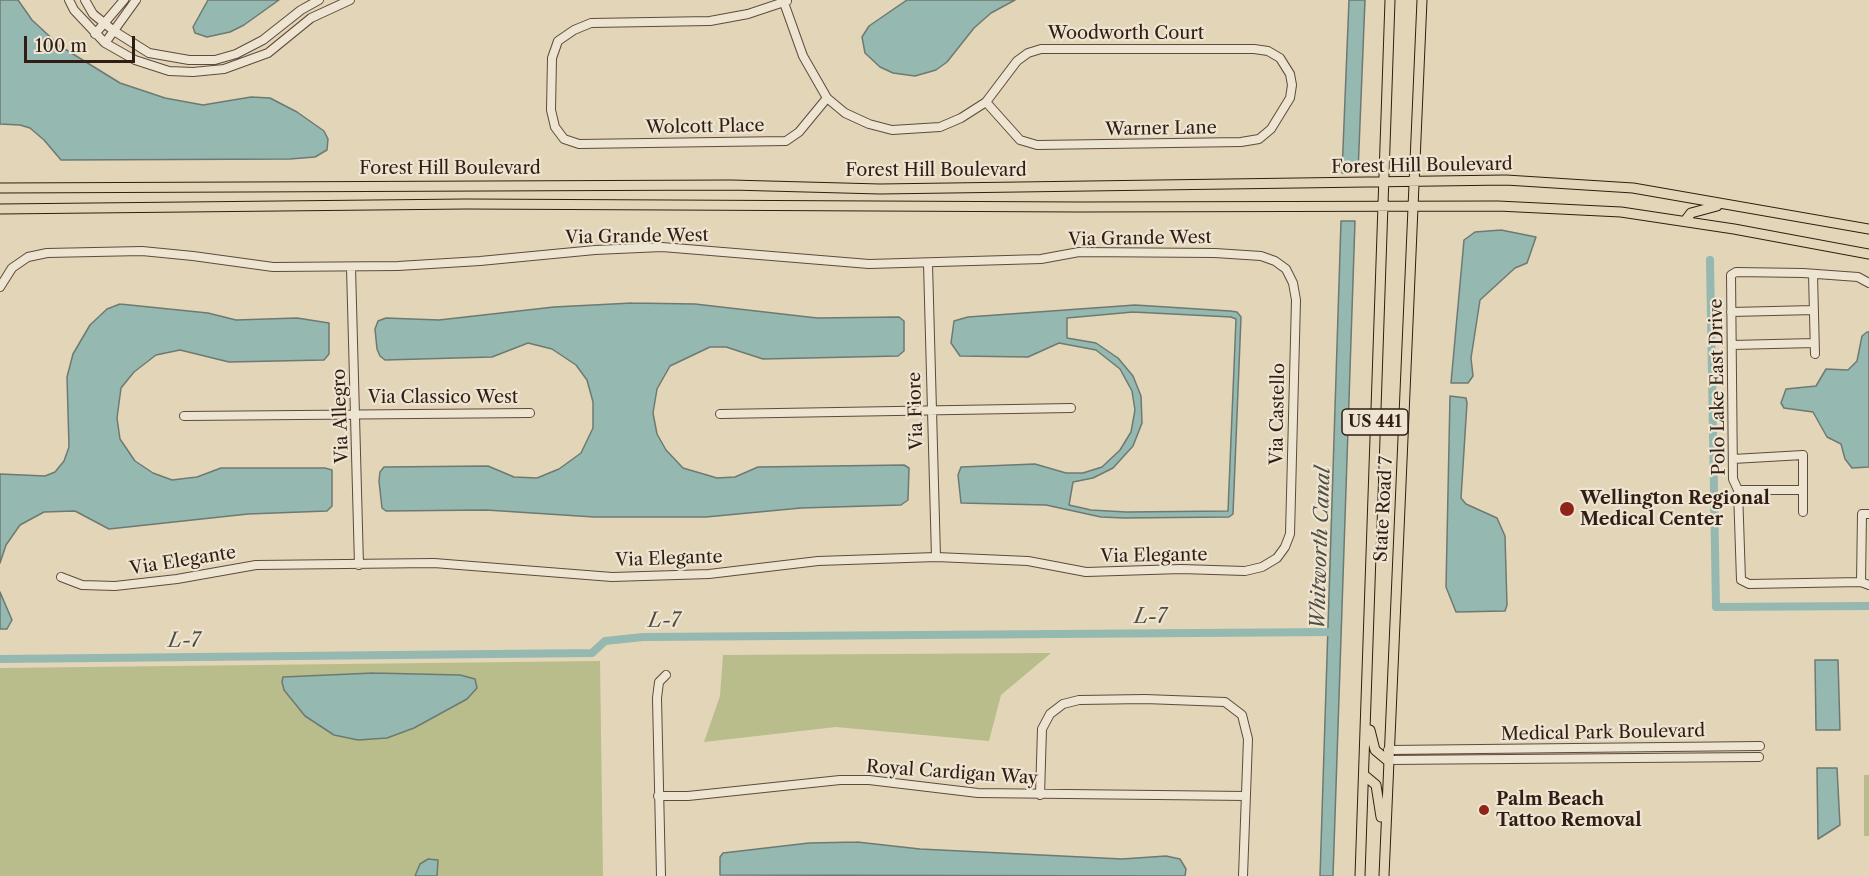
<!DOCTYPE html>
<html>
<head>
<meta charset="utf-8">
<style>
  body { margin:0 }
  #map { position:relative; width:1869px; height:876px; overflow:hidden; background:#e3d5b8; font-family:"Libre Caslon Text",serif }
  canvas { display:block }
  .scale { position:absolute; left:24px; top:36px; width:111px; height:27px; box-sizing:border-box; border:3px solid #311d13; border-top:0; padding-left:8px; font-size:18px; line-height:21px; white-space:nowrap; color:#311d13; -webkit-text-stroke:4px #ede4d1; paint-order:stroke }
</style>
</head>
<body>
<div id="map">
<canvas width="1869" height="876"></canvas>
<div class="scale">100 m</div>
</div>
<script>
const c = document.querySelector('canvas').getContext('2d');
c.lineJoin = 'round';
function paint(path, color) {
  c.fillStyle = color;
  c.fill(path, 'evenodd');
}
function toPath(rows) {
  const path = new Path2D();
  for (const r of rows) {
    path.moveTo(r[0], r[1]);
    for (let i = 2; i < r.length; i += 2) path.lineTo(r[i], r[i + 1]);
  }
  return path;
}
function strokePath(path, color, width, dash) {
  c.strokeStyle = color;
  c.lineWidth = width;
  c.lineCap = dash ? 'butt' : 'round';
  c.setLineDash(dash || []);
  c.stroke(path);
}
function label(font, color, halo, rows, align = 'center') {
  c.font = font + ' "Libre Caslon Text",serif';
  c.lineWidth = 4.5;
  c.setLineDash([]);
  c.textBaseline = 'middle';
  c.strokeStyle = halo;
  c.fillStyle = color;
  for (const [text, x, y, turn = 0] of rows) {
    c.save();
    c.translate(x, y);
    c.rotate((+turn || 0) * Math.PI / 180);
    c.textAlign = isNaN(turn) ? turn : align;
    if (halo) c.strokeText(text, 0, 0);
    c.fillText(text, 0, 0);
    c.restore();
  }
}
paint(toPath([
  [1051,653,1001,695,989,741,836,727,704,742,720,696,723,655],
  [600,661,603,876,0,876,0,668],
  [1864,775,1869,775,1869,836,1864,836]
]), '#b9bc8b');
const water = toPath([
  [0,0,18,0,32,20,60,46,120,83,165,98,203,105,251,97,270,98,297,112,324,131,328,139,327,150,315,157,290,159,61,160,44,140,30,128,20,125,0,124,0,0],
  [208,0,279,0,244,25,230,32,207,37,195,33,193,27,208,0],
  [907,0,1015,0,991,13,974,28,947,62,936,70,915,76,893,73,880,67,865,53,862,37,869,26,907,0],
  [1349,0,1365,0,1358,173,1342,173,1349,0],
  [1341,221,1355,221,1333,876,1320,876,1341,221],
  [1501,230,1536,237,1527,263,1515,268,1480,300,1471,358,1473,376,1468,383,1451,383,1464,240,1475,232,1501,230],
  [632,303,695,304,817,318,899,317,904,321,904,351,898,356,763,359,726,347,710,347,670,366,657,389,653,413,657,434,666,450,683,468,717,478,735,477,758,467,904,465,909,468,908,500,901,505,801,508,706,517,594,517,486,510,386,511,382,508,379,481,380,472,384,467,488,466,514,477,537,478,559,469,581,453,593,428,593,402,587,380,576,365,552,349,528,343,492,357,385,360,380,356,377,349,375,329,378,321,386,318,439,320,554,307,632,303],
  [120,304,208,313,236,320,297,318,329,323,329,354,324,360,229,362,180,350,156,355,134,372,121,388,117,418,120,439,135,461,153,473,172,480,197,477,221,468,325,468,332,470,332,506,327,511,248,514,109,529,75,511,44,512,20,525,6,545,0,563,0,474,45,476,55,472,64,461,69,447,67,377,73,354,90,325,107,309,120,304],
  [1135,305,1230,311,1237,312,1241,317,1233,514,1229,517,1124,518,1101,517,1046,505,961,503,958,475,961,467,1035,464,1066,473,1083,473,1102,467,1120,450,1131,432,1135,410,1132,391,1120,369,1096,350,1059,343,1028,357,960,356,951,343,954,321,968,317,1135,305],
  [1133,312,1231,317,1236,319,1228,511,1126,512,1091,510,1069,505,1073,482,1093,478,1113,468,1133,446,1142,423,1141,396,1133,376,1118,358,1096,343,1067,338,1067,318,1133,312],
  [1867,332,1869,332,1869,467,1852,468,1845,459,1841,444,1827,437,1813,412,1784,408,1781,403,1786,389,1816,386,1826,369,1848,370,1857,361,1862,336,1867,332],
  [1450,396,1466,398,1467,403,1461,498,1466,504,1497,518,1505,536,1507,605,1505,611,1456,612,1446,587,1450,396],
  [0,592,12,620,7,629,0,629,0,592],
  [1815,660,1838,660,1840,730,1816,730,1815,660],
  [373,673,460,675,475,679,477,688,467,699,414,728,387,738,358,740,334,735,305,716,284,690,282,682,283,677,373,673],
  [1817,768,1837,768,1840,825,1818,839,1817,768],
  [857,842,920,849,1122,859,1166,856,1180,859,1186,869,1185,876,720,875,720,857,723,853,809,843,857,842],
  [428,859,438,860,437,876,415,876,420,864,428,859]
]);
paint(water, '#95b8b1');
strokePath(water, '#6d7a72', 1.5);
strokePath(toPath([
  [1710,260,1716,607,1869,606],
  [0,659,592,653,605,641,643,637,1335,632]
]), '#95b8b1', 8);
const minor = toPath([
  [69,0,74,10,105,43,135,60,169,71,193,72,224,69,268,53,311,18,350,0],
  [85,0,93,14,114,31,149,53,189,60,215,60,236,54,263,40,301,10,319,0],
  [783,0,803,56,827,98,845,113,869,124,892,130,940,127,961,118,986,102,1017,61,1028,53,1041,49,1254,49,1268,51,1280,58,1290,74,1292,85,1290,98,1271,129,1259,139,1241,142,1037,145,1020,140,986,102],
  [787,1,748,14,710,21,591,23,574,30,558,41,552,58,551,110,555,127,564,139,579,144,786,141,799,132,827,98],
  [95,34,124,0],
  [105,43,136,0],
  [928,264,936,557],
  [351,267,359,565],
  [1813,274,1815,354],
  [1869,283,1858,277,1803,273,1736,272,1731,275,1733,479,1738,490,1741,580,1749,584,1861,582,1869,585],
  [0,287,12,268,28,257,47,253,142,251,193,256,273,267,398,266,480,261,595,250,662,247,869,264,1041,259,1079,252,1215,253,1261,256,1275,261,1286,269,1293,283,1296,300,1290,534,1285,547,1277,558,1262,567,1245,571,1181,569,1086,572,1028,561,936,557,818,561,709,574,612,577,434,563,256,565,177,579,115,586,82,585,61,577],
  [1731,312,1814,310],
  [1732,345,1814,343],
  [720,414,1071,408],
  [184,416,530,413],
  [1733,459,1803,455,1803,512],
  [1738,490,1803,490],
  [1861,582,1862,514,1869,514],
  [1388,750,1760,746],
  [1387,760,1759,757],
  [1040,795,1042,729,1050,714,1063,704,1079,700,1145,699,1225,702,1242,715,1248,739,1243,876],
  [658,796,688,796,840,780,869,780,978,793,1246,796],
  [661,876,657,698,659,682,666,675]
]);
const major = toPath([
  [0,188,731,185,880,189,1506,180,1633,188,1869,229],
  [0,209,466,204,1079,207,1498,206,1621,212,1734,229,1869,254],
  [1685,221,1691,213,1717,206],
  [1370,730,1375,750,1387,760],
  [1364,775,1376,785,1381,817],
  [1360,876,1390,0],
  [1384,876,1422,0]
]);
strokePath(minor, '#5e4b3c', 10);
strokePath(major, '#311d13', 11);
strokePath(minor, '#ede4d1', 8);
strokePath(major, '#e3d5b8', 9);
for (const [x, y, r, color] of [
  [1567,509,8,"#8f2418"],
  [1484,810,6,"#8f2418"]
]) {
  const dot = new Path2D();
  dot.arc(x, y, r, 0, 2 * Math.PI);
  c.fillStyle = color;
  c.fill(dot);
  strokePath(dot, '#ede4d1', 2);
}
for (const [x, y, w] of [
  [1375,422,66]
]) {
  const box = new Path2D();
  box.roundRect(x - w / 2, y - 13, w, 26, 4.5);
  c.fillStyle = '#ede4d1';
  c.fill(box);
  strokePath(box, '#311d13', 1.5);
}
label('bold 16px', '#311d13', null, [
  ["US 441",1375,422]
]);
label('18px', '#311d13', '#ede4d1', [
  ["Woodworth Court",1126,34],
  ["Wolcott Place",705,127,-1],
  ["Warner Lane",1161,129,-1],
  ["Forest Hill Boulevard",1422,166,-1],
  ["Forest Hill Boulevard",450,169],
  ["Forest Hill Boulevard",936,171],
  ["Via Grande West",637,237,-1],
  ["Via Grande West",1140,239,-1],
  ["Polo Lake East Drive",1718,387,-91],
  ["Via Classico West",443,398],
  ["Via Fiore",916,411,-92],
  ["Via Castello",1278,414,-89],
  ["Via Allegro",341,416,-92],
  ["State Road 7",1384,509,-87],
  ["Via Elegante",1154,556,-1],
  ["Via Elegante",669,559,-2],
  ["Via Elegante",183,561,-9],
  ["Medical Park Boulevard",1603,733,-1],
  ["Royal Cardigan Way",952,773,4]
]);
label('bold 18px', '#311d13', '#ede4d1', [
  ["Wellington Regional",1580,499],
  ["Medical Center",1580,520],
  ["Palm Beach",1496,800],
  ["Tattoo Removal",1496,821]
], 'left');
label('italic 20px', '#4f4c42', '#ede4d1', [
  ["Whitworth Canal",1321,548,-88],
  ["L-7",1150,617],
  ["L-7",664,621,-1],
  ["L-7",184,641,-1]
]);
</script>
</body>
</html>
